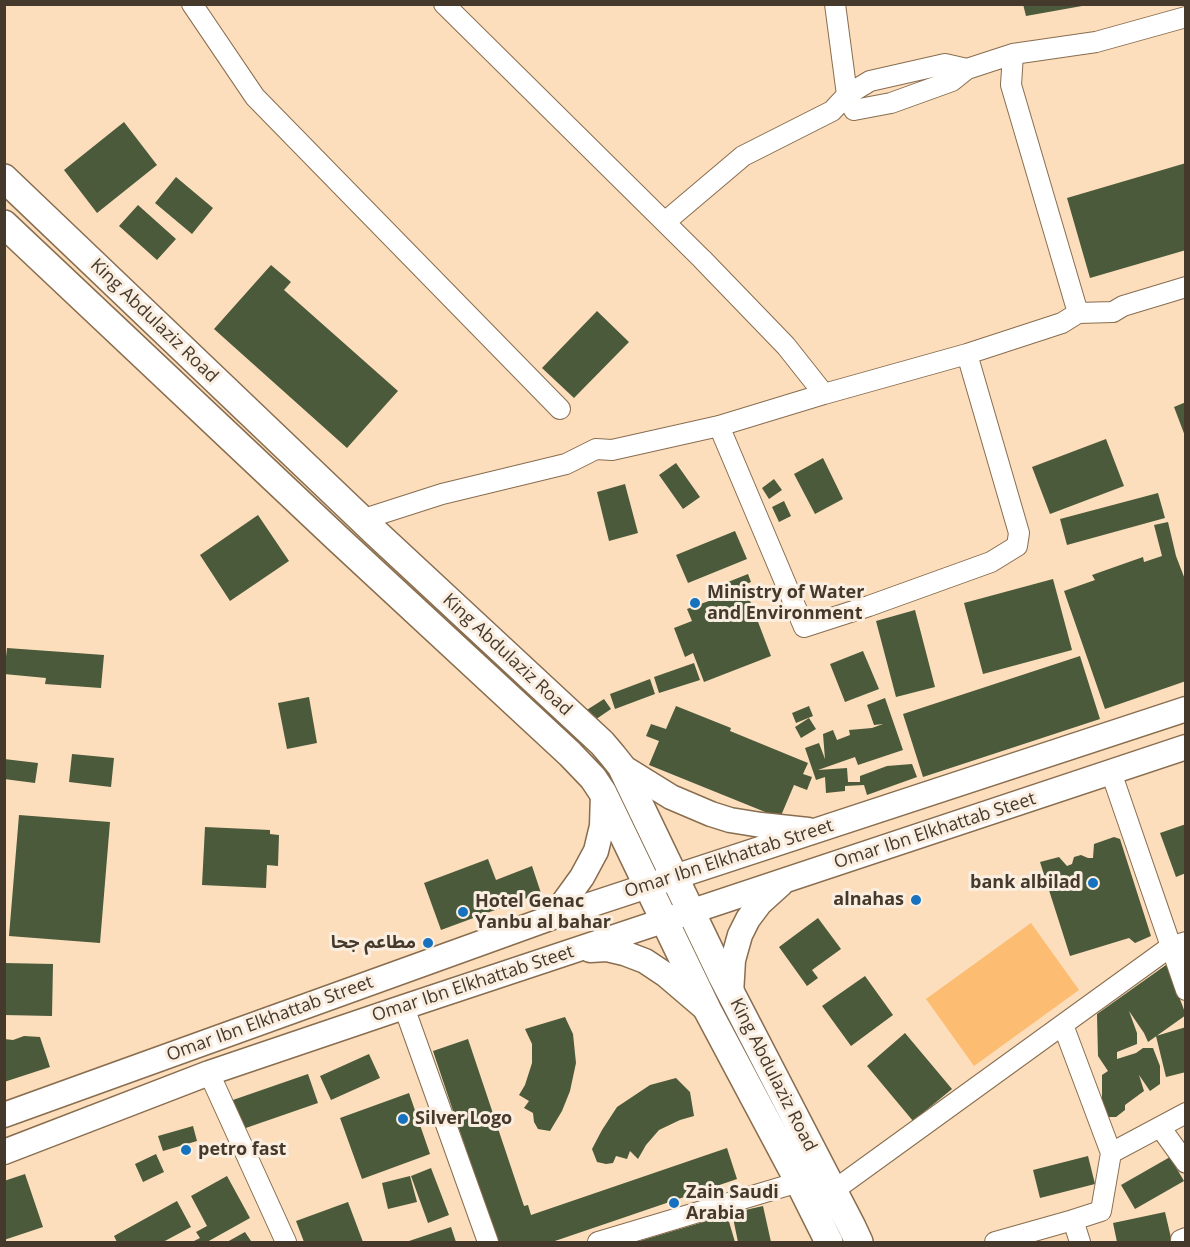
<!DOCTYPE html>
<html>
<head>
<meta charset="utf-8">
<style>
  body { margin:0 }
  #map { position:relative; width:1190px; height:1247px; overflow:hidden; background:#fcdebc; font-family:"Open Sans",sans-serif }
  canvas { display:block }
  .frame { position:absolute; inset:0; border:6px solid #45392c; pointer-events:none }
</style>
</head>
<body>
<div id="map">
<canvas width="1190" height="1247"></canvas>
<div class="frame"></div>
</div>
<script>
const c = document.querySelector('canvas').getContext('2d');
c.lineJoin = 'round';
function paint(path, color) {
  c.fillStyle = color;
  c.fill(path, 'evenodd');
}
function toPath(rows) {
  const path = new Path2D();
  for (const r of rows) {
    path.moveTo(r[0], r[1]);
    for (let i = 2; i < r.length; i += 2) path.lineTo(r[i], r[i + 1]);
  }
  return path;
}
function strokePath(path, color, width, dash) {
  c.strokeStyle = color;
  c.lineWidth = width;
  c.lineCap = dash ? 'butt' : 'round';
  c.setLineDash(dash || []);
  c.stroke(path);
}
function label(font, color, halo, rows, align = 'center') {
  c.font = font + ' "Open Sans","Noto Sans Arabic",sans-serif';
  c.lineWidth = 6;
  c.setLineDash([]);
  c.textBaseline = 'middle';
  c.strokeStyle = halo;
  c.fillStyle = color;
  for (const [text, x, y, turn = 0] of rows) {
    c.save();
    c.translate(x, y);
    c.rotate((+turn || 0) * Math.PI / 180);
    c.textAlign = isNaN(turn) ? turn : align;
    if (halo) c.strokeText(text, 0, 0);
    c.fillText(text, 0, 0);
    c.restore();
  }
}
paint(toPath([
  [1031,923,1079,990,974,1066,926,999]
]), '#fcbc71');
paint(toPath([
  [1023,4,1082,4,1082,6,1026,16],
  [124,122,157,165,97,213,64,170],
  [1186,163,1186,250,1090,278,1067,198],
  [176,177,213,208,192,234,155,203],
  [138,205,176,239,157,260,119,226],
  [271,265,291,282,284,290,398,391,347,448,214,329],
  [597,311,629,342,574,398,542,368],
  [1186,402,1186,436,1185,436,1174,407],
  [1106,439,1124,486,1050,514,1032,467],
  [823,458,843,499,815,514,794,474],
  [676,463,700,497,683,509,659,475],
  [774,479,782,490,769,499,762,488],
  [625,484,638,533,609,541,597,492],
  [1158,493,1165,518,1067,545,1060,519],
  [784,501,791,516,779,522,772,507],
  [258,515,289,561,230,601,200,555],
  [1168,522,1176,556,1186,582,1186,681,1105,709,1064,591,1095,580,1092,575,1143,557,1144,562,1162,556,1154,525],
  [735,531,747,559,688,583,676,555],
  [748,574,751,582,744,585,771,656,704,682,693,653,685,657,674,628,692,621,687,609,717,598,713,588],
  [1053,579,1072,650,983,674,964,603],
  [915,610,935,687,896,697,876,621],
  [7,648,104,655,101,688,45,684,46,678,4,674],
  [863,651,879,689,845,702,830,664],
  [1080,656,1100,719,923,777,903,714],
  [694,663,700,680,659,693,654,677],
  [650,679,655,694,615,709,610,694],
  [309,697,317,743,287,749,278,703],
  [885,698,903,750,858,765,855,757,818,770,847,768,848,782,860,782,860,776,887,766,912,764,917,777,867,795,864,785,845,786,845,791,826,793,825,777,816,780,805,748,819,743,825,759,823,734,833,730,837,740,850,735,849,730,872,728,883,724,874,725,867,705],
  [604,699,611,709,589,724,582,713],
  [676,706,731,728,730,731,808,763,803,774,812,777,807,790,794,785,780,818,649,765,659,741,646,736,651,724,666,729],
  [809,706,813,716,796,723,792,713],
  [809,718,816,729,801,738,795,727],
  [72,754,114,758,111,787,69,782],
  [4,759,38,763,35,783,4,779],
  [19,815,110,822,100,943,9,936],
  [1186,824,1186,873,1176,877,1160,833],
  [205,827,270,830,270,834,279,835,278,866,267,865,266,888,202,885],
  [1114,837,1120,839,1151,936,1135,943,1129,938,1070,956,1040,862,1059,857,1067,866,1072,864,1074,857,1081,855,1088,858,1093,858,1094,844],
  [488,859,496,880,532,866,541,893,441,930,424,883],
  [818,918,841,949,812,970,818,978,807,986,779,947],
  [4,963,53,964,52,1016,4,1015],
  [1166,965,1168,968,1186,1015,1148,1042,1144,1033,1129,1011,1137,1033,1137,1044,1117,1052,1117,1059,1136,1053,1143,1048,1153,1048,1160,1066,1160,1084,1150,1091,1139,1075,1144,1091,1125,1105,1125,1110,1116,1117,1102,1117,1102,1075,1108,1071,1098,1056,1097,1014],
  [865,976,893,1015,851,1046,822,1006],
  [565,1017,573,1034,576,1063,570,1091,562,1111,550,1131,538,1129,534,1122,533,1113,524,1108,529,1101,519,1095,525,1085,532,1063,532,1044,525,1029],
  [1186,1027,1186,1072,1166,1077,1156,1036],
  [905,1033,952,1089,913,1121,867,1066],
  [24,1036,40,1037,50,1067,4,1082,4,1039,13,1040],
  [468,1039,524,1206,528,1205,531,1215,727,1148,737,1179,552,1242,497,1242,433,1051],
  [369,1054,380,1078,331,1100,320,1076],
  [308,1074,318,1103,240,1130,230,1101],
  [676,1078,690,1092,694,1116,680,1120,659,1130,646,1145,638,1159,630,1151,627,1159,616,1156,613,1163,606,1164,597,1162,592,1149,602,1130,617,1107,650,1085],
  [409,1093,430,1154,362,1179,340,1118],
  [193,1126,197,1141,163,1151,158,1136],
  [156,1154,164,1172,143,1182,135,1164],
  [1088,1156,1095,1184,1040,1198,1033,1170],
  [1170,1157,1184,1181,1135,1209,1121,1185],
  [431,1168,449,1215,428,1223,411,1176],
  [25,1174,43,1227,4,1240,4,1181],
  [227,1176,250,1218,207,1242,192,1242,200,1238,196,1232,207,1226,191,1196],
  [410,1176,417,1202,388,1209,382,1183],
  [177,1201,191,1227,163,1242,117,1242,114,1236],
  [348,1202,363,1242,304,1242,296,1221],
  [763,1206,771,1242,738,1242,732,1213],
  [1165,1212,1172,1242,1117,1242,1113,1223],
  [727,1215,735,1242,636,1242],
  [451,1227,456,1242,406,1242],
  [245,1232,251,1241,227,1242]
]), '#4a5a3a');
const minor = toPath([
  [192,4,255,97,560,409],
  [444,4,702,259,786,346,824,394],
  [835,4,847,95,854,110,891,103,952,81,967,69,1013,54,1096,42,1186,17],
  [1013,54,1011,85,1078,313],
  [665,222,743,156,832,111,847,95,870,81,945,64,967,69],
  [719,426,804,627,869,606,991,562,1017,546,1019,533,967,354],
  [361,520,442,494,566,464,596,449,612,450,719,426,824,394,967,354,1062,323,1078,313,1113,312,1123,306,1186,287],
  [1111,772,1186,990],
  [404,1007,488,1242],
  [1063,1025,1111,1153,1101,1211,1073,1220],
  [209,1073,286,1242],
  [1160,1127,1186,1163],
  [1111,1153,1186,1113],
  [833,1191,1170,947,1186,942],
  [598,1242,799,1182],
  [995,1242,1073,1220,1080,1242],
  [1181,1242,1181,1240,1186,1238]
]);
const tertiary = toPath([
  [621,766,671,797,711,814,730,820,761,825,808,830],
  [553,917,582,877,596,851,602,826,603,793],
  [590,950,607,949,624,953,645,961,666,975,707,1010],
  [731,994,733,960,740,935,748,919,760,903,781,884],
  [4,1115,553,917,1186,709],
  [4,1152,209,1073,404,1007,1186,747]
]);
const secondary = toPath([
  [4,178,376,533,602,743,613,756,621,766,721,974,852,1227,859,1242],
  [4,224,337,538,570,754,593,778,603,793,708,1011,799,1182,829,1242]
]);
strokePath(minor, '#886d4f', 22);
strokePath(tertiary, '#886d4f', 27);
strokePath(secondary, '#886d4f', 30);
strokePath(minor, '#fff', 20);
strokePath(tertiary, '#fff', 24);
strokePath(secondary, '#fff', 27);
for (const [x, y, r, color] of [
  [695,603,6,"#1672bf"],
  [1093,883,6,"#1672bf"],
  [916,900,6,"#1672bf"],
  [463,912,6,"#1672bf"],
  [428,943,6,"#1672bf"],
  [403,1119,6,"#1672bf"],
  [186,1150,6,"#1672bf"],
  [674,1203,6,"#1672bf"]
]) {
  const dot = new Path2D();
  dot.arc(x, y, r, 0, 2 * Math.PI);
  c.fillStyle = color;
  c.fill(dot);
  strokePath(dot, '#faeee1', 2);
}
label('18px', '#45392c', '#faeee1', [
  ["King Abdulaziz Road",154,321,44],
  ["King Abdulaziz Road",507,655,43],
  ["Omar Ibn Elkhattab Steet",935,831,-18],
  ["Omar Ibn Elkhattab Street",729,859,-18],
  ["Omar Ibn Elkhattab Steet",473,984,-18],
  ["Omar Ibn Elkhattab Street",270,1019,-20],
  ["King Abdulaziz Road",773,1075,63]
]);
label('bold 18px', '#45392c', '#faeee1', [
  ["Ministry of Water",707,593],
  ["and Environment",707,614],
  ["bank albilad",1081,883,"right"],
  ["alnahas",904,900,"right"],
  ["Hotel Genac",475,902],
  ["Yanbu al bahar",475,923],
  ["مطاعم جحا",416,943,"right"],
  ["Silver Logo",415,1119],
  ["petro fast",198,1150],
  ["Zain Saudi",686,1193],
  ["Arabia",686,1214]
], 'left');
</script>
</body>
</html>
